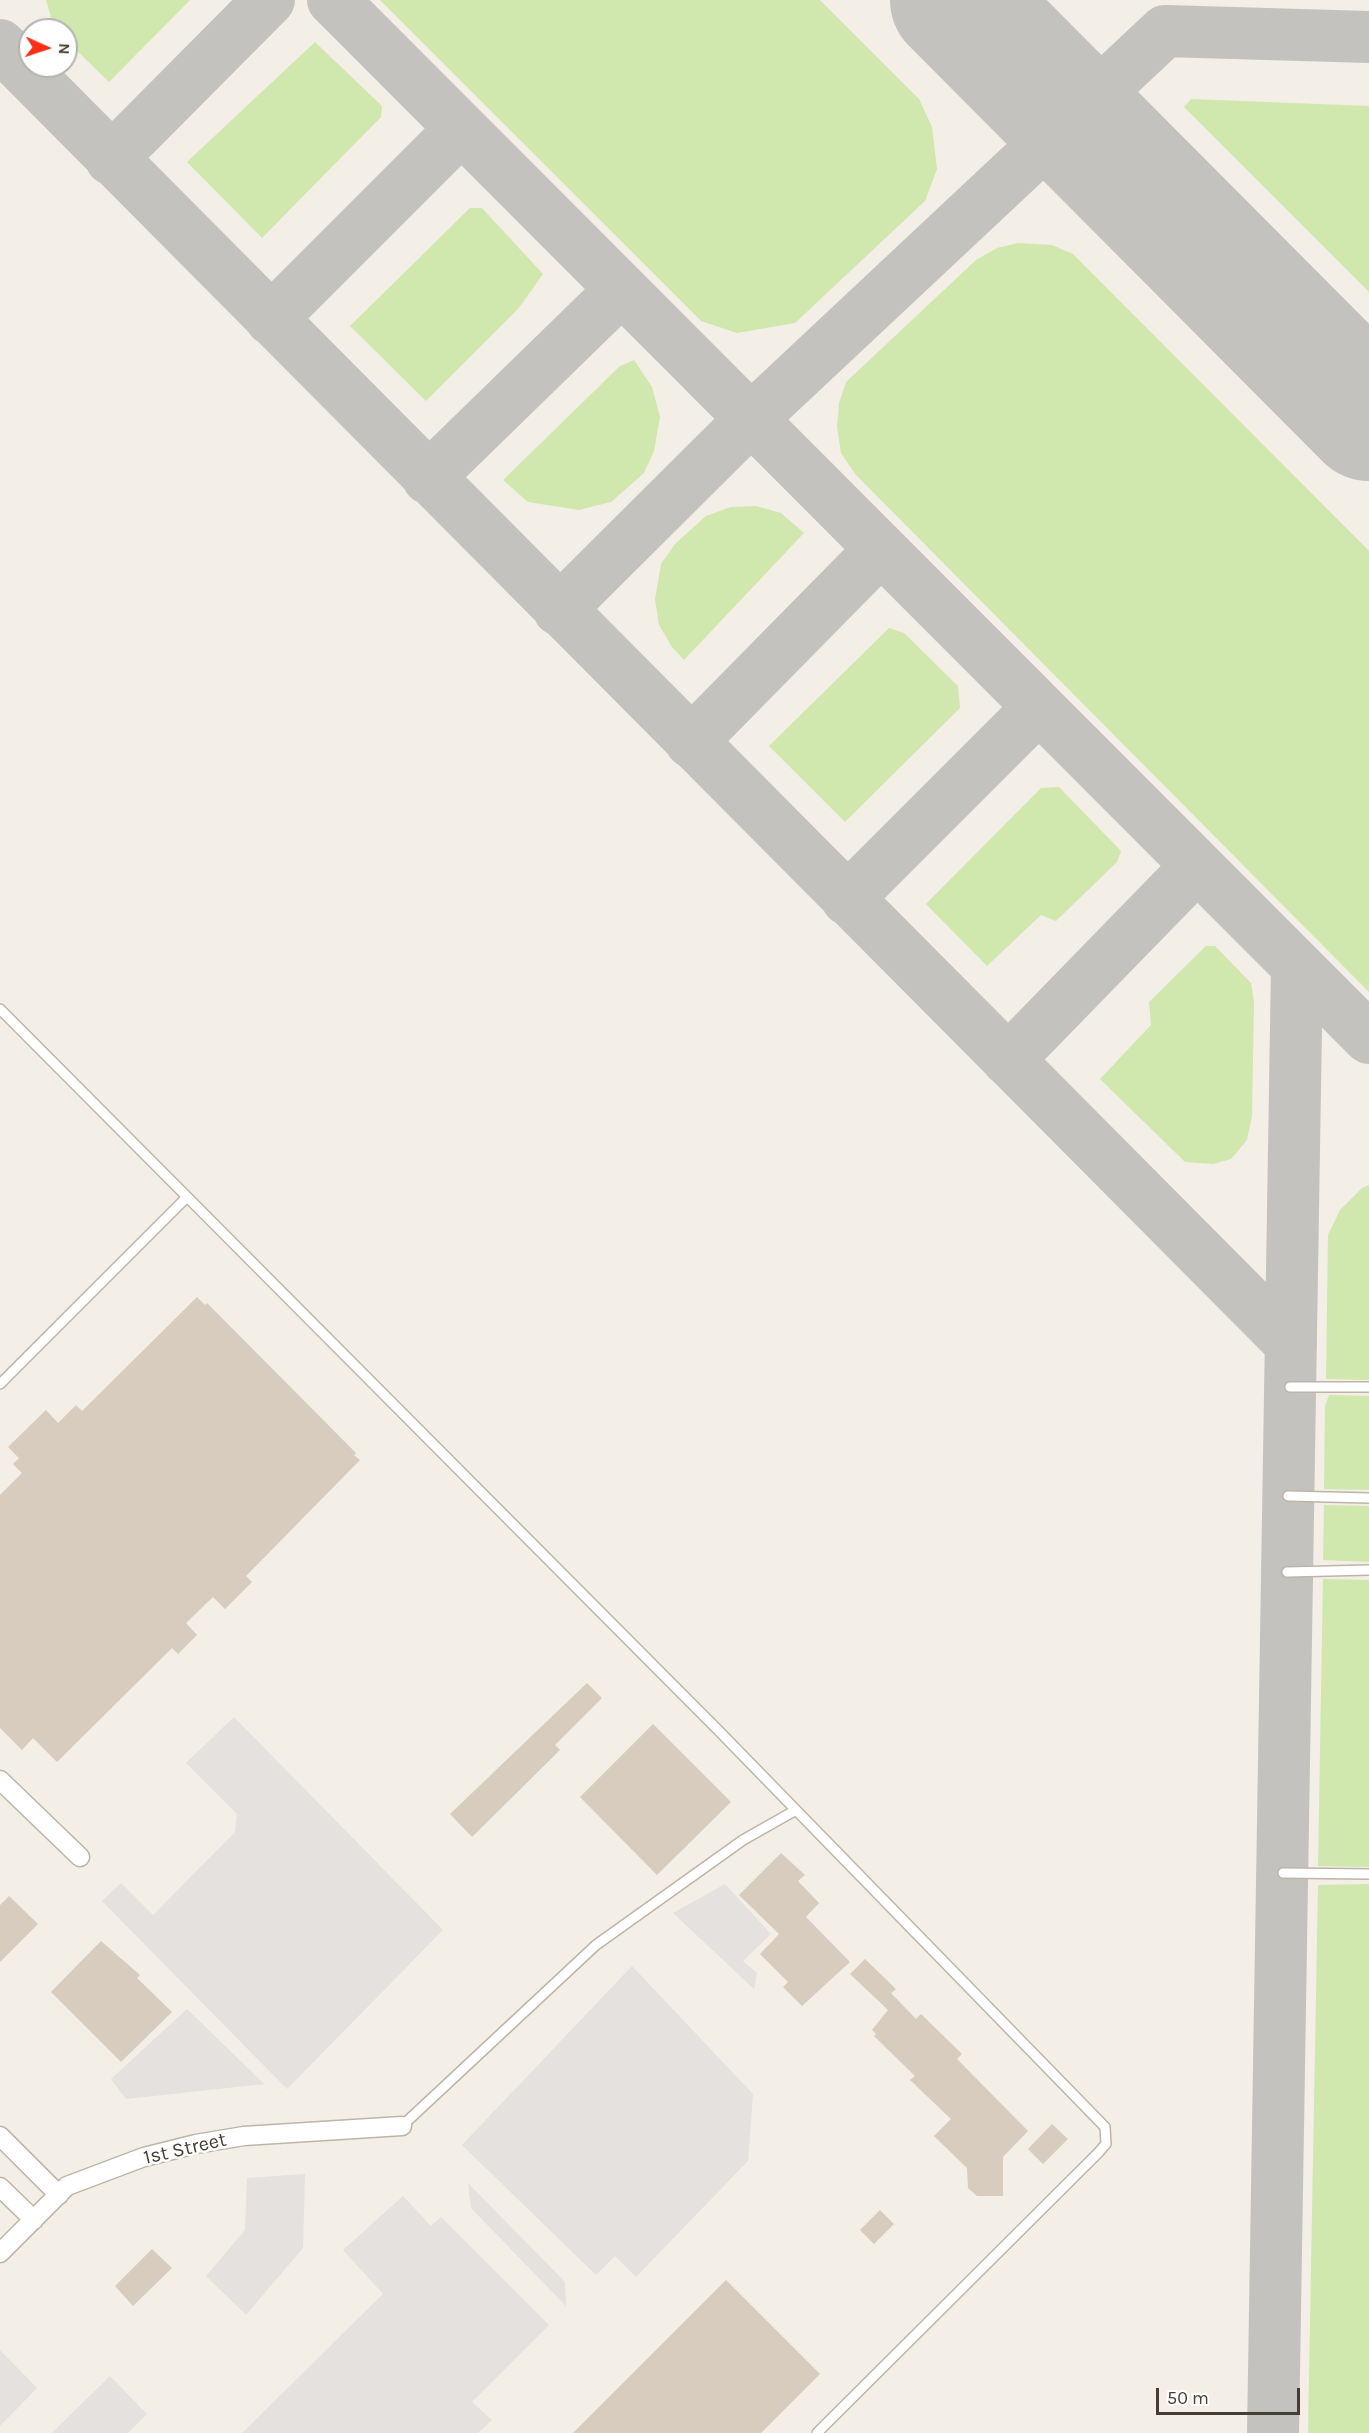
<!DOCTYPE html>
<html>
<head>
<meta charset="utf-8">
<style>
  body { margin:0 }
  #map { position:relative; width:1369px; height:2433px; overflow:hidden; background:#f3eee6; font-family:Karla,sans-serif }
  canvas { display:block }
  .north { position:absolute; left:18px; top:18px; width:60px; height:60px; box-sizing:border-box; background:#fff; border:2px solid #b5b2ae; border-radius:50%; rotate:93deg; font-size:16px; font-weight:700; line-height:24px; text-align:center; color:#453e35 }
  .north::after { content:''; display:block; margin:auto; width:21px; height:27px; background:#f92f16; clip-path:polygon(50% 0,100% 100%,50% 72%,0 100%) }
  .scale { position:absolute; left:1156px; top:2388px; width:144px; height:27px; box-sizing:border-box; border:3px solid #453e35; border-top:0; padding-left:8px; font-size:18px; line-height:21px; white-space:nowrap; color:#453e35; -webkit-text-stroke:4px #fff; paint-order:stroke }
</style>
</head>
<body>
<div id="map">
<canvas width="1369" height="2433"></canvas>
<div class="north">N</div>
<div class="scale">50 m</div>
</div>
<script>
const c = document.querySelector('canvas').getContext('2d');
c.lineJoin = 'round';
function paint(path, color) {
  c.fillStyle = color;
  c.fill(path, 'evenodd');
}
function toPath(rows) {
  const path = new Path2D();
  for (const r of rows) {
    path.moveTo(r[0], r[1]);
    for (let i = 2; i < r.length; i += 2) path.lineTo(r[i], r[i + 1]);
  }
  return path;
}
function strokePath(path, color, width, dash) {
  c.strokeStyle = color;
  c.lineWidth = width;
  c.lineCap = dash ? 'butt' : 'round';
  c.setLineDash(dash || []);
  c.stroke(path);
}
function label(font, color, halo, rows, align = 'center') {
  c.font = font + ' Karla,sans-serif';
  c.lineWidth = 5;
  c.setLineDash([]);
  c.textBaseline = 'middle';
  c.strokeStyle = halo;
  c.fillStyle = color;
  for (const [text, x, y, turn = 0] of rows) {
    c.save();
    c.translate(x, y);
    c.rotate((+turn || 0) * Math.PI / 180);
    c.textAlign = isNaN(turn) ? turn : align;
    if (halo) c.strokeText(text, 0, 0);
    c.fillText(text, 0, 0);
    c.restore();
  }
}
paint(toPath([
  [46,0,190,0,109,82,66,40,66,30,58,30,52,21],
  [380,0,820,0,919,99,932,127,937,169,925,201,795,323,737,333,701,321],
  [315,42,382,106,381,117,262,238,187,162],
  [1191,99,1369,106,1369,292,1184,107],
  [470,208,482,208,543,274,518,309,426,401,350,326],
  [1018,243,1052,245,1073,254,1369,551,1369,992,856,475,841,453,837,427,839,403,846,382,976,260,997,248],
  [634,360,652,387,660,417,654,451,644,473,611,502,579,510,528,502,503,480,620,366],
  [756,506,781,513,804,533,684,660,672,647,659,625,655,599,661,564,675,544,706,516,731,507],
  [889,628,904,633,958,686,960,708,845,822,769,746],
  [1059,787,1121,851,1117,862,1056,921,1041,915,987,966,926,904,1041,788],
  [1206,946,1215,946,1251,983,1254,1002,1252,1116,1247,1140,1231,1159,1213,1164,1185,1162,1100,1079,1151,1025,1149,1002],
  [1369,1185,1369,1380,1326,1379,1328,1235,1340,1210,1362,1188],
  [1329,1395,1369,1396,1369,1490,1324,1489,1325,1406],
  [1324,1505,1369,1506,1369,1562,1323,1560],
  [1323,1579,1369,1580,1369,1867,1318,1866],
  [1369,1884,1369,2433,1308,2433,1318,1885]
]), '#d0e7ae');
paint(toPath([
  [234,1717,443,1930,287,2089,102,1901,121,1883,153,1915,235,1832,237,1814,186,1763],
  [725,1884,771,1934,743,1961,757,1973,754,1989,673,1913],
  [632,1966,753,2094,748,2161,636,2277,615,2256,596,2275,462,2145],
  [187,2009,264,2084,126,2099,111,2079],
  [305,2174,303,2248,246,2315,206,2276,245,2230,247,2178],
  [468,2183,565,2282,566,2306,471,2208],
  [403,2196,431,2226,441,2217,549,2325,472,2402,492,2420,478,2433,242,2433,383,2294,343,2250],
  [0,2350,37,2388,0,2426],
  [110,2376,147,2414,128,2433,52,2433]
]), '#e4e1de');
strokePath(toPath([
  [333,0,1369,1038],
  [0,45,1291,1344],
  [111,159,269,0],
  [271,319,461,129],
  [428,478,621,290],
  [559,610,750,420,1165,31,1369,37],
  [691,742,880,550],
  [847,899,1038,708],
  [1008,1060,1196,867],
  [1273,2433,1297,966]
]), '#c4c2be', 52);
strokePath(toPath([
  [955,0,1369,416]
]), '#c4c2be', 130);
paint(toPath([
  [197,1297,205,1305,207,1303,356,1453,354,1455,360,1460,246,1576,252,1582,225,1609,213,1597,186,1623,197,1635,178,1654,172,1648,57,1762,33,1738,22,1750,0,1728,0,1495,22,1473,13,1464,19,1458,8,1447,46,1410,58,1423,76,1405,82,1411],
  [587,1683,602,1698,555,1745,560,1750,472,1837,450,1814],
  [653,1724,731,1802,657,1875,580,1797],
  [781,1853,805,1875,798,1881,819,1903,806,1917,850,1962,802,2006,783,1987,788,1982,760,1954,779,1934,739,1895],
  [9,1896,38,1924,0,1962,0,1905],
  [101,1941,140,1975,137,1978,172,2012,121,2062,51,1992],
  [865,1959,896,1989,891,1993,916,2019,921,2014,962,2054,957,2059,1028,2131,1003,2157,1003,2196,977,2196,968,2188,967,2168,934,2136,951,2119,910,2080,915,2076,874,2036,876,2034,872,2030,888,2010,850,1974],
  [1052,2124,1068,2139,1043,2164,1028,2149],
  [880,2210,894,2224,874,2244,860,2230],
  [152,2249,172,2268,133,2306,115,2286],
  [726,2280,820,2374,761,2433,573,2433]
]), '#d7ccbe');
const service = toPath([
  [0,1009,716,1728,1105,2127,1106,2144,1098,2153,817,2433],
  [0,1384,187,1197],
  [1290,1387,1369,1387],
  [1288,1496,1369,1498],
  [1287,1572,1369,1570],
  [1283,1873,1369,1874],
  [402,2126,596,1945,743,1840,796,1810]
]);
const minor = toPath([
  [0,1780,80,1857],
  [0,2136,59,2195],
  [0,2187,34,2220],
  [0,2253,67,2186,144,2157,196,2144,244,2136,402,2126]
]);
strokePath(service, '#beb5a8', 12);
strokePath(minor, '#beb5a8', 21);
strokePath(service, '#fff', 9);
strokePath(minor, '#fff', 18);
label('20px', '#453e35', '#fff', [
  ["1st Street",185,2149,-13]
]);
</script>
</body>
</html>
